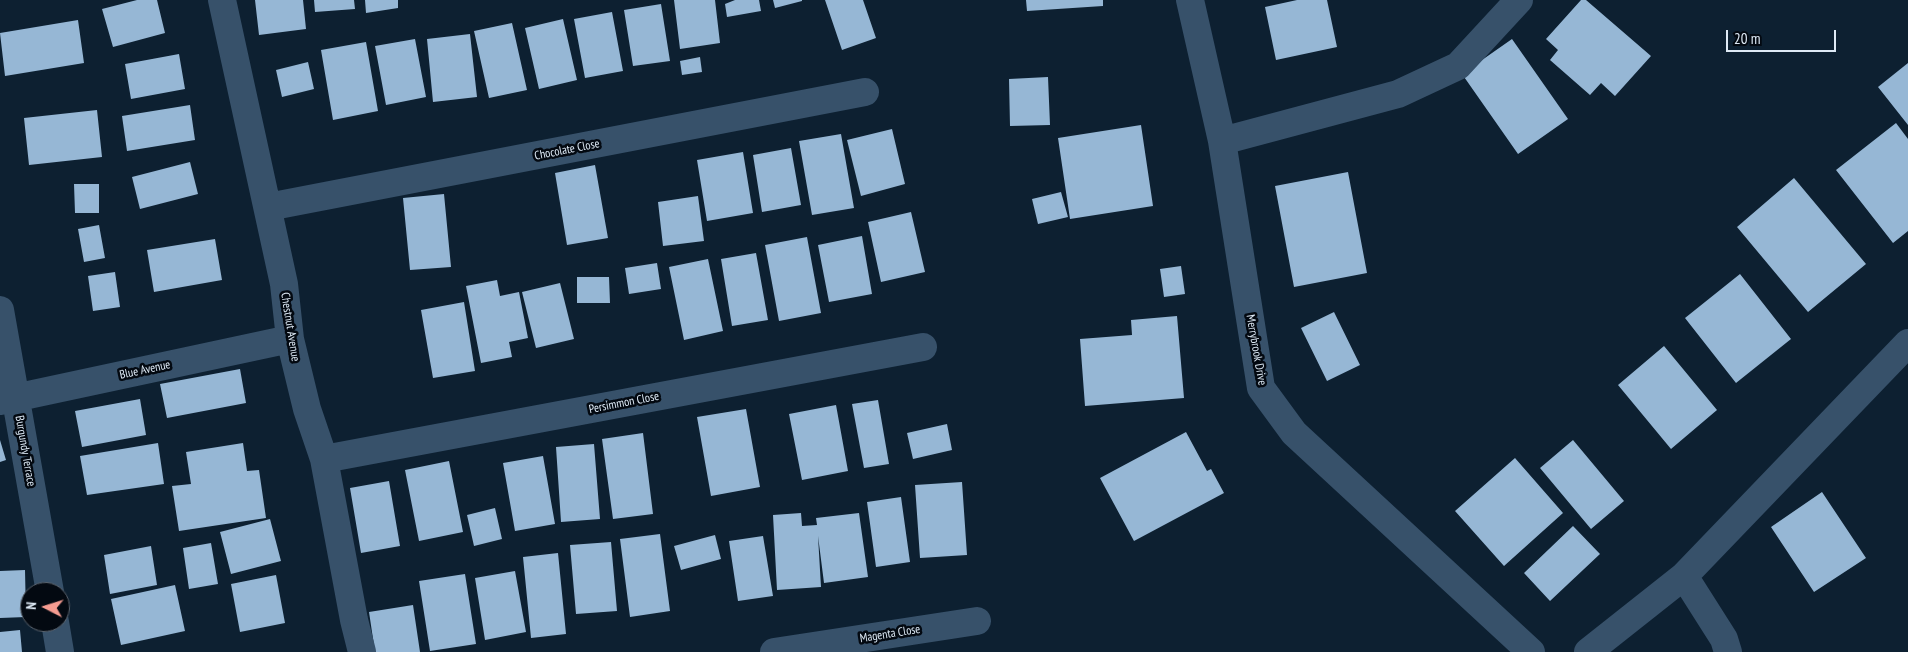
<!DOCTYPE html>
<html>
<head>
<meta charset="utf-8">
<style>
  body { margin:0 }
  #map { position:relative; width:1908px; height:652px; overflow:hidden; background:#0d2031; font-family:"PT Sans Narrow",sans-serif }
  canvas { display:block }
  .north { position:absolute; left:20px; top:582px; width:50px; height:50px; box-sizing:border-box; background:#030911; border:1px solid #5b636d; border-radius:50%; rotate:275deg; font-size:14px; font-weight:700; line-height:20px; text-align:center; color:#deeaf6 }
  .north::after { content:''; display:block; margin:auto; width:18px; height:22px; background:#f59c91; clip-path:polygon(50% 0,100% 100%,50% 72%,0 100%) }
  .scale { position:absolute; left:1726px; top:30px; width:110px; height:22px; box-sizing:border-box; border:2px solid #deeaf6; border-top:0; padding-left:6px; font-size:15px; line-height:18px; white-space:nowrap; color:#deeaf6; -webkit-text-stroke:4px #030911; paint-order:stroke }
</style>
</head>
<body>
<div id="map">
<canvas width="1908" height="652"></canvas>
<div class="north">N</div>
<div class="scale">20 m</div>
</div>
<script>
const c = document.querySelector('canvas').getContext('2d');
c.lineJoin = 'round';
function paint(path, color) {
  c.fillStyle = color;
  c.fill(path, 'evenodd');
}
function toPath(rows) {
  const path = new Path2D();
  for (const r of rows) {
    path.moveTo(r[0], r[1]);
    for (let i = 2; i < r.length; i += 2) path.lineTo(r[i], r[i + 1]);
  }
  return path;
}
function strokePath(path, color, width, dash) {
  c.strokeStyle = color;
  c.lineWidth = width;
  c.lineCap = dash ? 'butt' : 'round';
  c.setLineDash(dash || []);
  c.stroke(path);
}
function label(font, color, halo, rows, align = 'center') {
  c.font = font + ' "PT Sans Narrow",sans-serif';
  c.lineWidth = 5;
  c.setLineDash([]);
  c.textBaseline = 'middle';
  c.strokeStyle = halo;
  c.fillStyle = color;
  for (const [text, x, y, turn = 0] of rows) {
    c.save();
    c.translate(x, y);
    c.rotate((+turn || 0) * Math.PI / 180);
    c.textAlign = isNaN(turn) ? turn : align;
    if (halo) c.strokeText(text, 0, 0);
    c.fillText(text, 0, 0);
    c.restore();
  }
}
paint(toPath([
  [137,0,157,0,165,33,113,47,102,9],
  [255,0,303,0,306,29,259,35],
  [314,0,354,0,355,9,315,12],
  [365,0,398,0,398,8,366,13],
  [674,0,715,0,720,43,680,49],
  [735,0,759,0,761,11,727,17,725,4],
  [773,0,802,0,802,1,775,8],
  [825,0,863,0,876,38,842,50],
  [1026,0,1103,0,1103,6,1027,11],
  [1297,0,1327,0,1337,47,1276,60,1265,7],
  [1581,0,1586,0,1651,56,1615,96,1601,83,1590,95,1550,60,1558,50,1546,39],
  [661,4,670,61,633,66,624,10],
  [612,12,623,71,585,78,574,19],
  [563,19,577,80,539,89,525,28],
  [78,20,84,63,5,76,0,33],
  [512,23,527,90,489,98,474,31],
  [470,34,477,97,433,102,427,39],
  [415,39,426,97,386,105,375,46],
  [1512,39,1568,119,1518,154,1462,74],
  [366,42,378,111,333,120,321,50],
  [179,54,185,89,131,99,125,64],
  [700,57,702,72,682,75,680,61],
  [308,62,314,89,282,97,276,70],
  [1908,63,1908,125,1878,87],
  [1048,77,1050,125,1010,126,1009,79],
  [190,105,195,140,127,151,122,116],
  [97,110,102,157,29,165,24,118],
  [1896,123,1908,139,1908,231,1893,243,1836,170],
  [1141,125,1153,206,1070,219,1058,138],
  [892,129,905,184,861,196,847,140],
  [841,134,854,208,812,215,799,141],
  [791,148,801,205,762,212,753,155],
  [743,152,753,213,707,221,697,160],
  [190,162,198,194,140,209,132,177],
  [595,165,608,238,567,245,555,173],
  [1348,172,1367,273,1294,287,1275,186],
  [1794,178,1866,264,1808,312,1737,227],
  [74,184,99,184,99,213,75,213],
  [1061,192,1068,217,1038,224,1032,199],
  [444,194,451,267,410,270,403,198],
  [698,196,704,241,663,246,658,202],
  [911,212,925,272,881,282,868,222],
  [99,225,105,258,84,262,78,229],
  [862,236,872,294,829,302,818,245],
  [807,237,821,313,779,321,765,245],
  [215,239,222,280,154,292,147,250],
  [756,253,768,320,732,326,721,259],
  [708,259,723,331,684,340,669,267],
  [657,263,661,289,629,294,625,268],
  [1181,266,1185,294,1164,297,1160,269],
  [115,272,120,307,93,311,88,276],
  [1740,274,1791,339,1736,383,1685,318],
  [577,277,609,277,610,303,577,303],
  [497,280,500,296,519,292,528,338,509,342,512,357,481,363,466,286],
  [560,283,574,339,536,348,522,292],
  [464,302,475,371,433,378,421,310],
  [1334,312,1360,365,1327,381,1301,328],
  [1177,316,1184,398,1085,406,1080,339,1132,335,1131,320],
  [1664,346,1717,410,1671,449,1618,385],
  [240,369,246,403,167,418,160,384],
  [140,399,146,435,82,447,75,411],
  [878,400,889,464,864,468,852,404],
  [836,405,848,471,802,480,789,414],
  [746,409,760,487,711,496,697,417],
  [947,424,952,450,913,459,907,433],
  [1186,432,1207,471,1211,469,1224,493,1134,541,1100,478],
  [643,433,653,514,613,519,602,439],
  [0,440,6,460,0,462],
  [1573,440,1624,501,1591,529,1540,468],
  [158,443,164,484,87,495,80,456],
  [243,443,247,471,259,470,266,518,179,531,172,486,191,484,186,452],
  [594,444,600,519,561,522,556,447],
  [543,456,555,524,515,531,503,463],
  [1515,458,1563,513,1504,566,1455,511],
  [449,461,463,532,419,541,405,470],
  [389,481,400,546,361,553,350,488],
  [962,482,967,555,920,558,915,485],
  [1822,492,1866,558,1814,592,1771,527],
  [901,497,910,562,876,567,867,502],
  [495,508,502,539,474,546,467,515],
  [801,513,802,526,817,525,816,518,859,513,868,577,824,583,818,536,821,587,777,590,773,515],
  [270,519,281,561,231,574,220,532],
  [1573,526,1600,554,1550,601,1524,573],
  [660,534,670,611,630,617,620,539],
  [715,535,721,559,681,570,674,546],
  [763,536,773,596,738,601,729,541],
  [611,542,617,611,576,614,570,545],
  [211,543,218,584,189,589,183,548],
  [151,546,157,585,110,594,104,555],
  [558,553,566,634,531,638,523,557],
  [25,570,26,617,0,618,0,571],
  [515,571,526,632,485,640,475,578],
  [465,574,476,644,430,651,419,581],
  [276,575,285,623,240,632,231,584],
  [175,585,185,631,121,645,111,599],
  [413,605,420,652,375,652,369,612],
  [20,630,22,652,0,652,0,632]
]), '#96b7d5');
strokePath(toPath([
  [222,0,284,284,290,339,307,409,324,459,354,620,362,652],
  [1190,0,1222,141,1261,388,1294,433,1531,652],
  [1222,141,1398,94,1458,66,1519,0],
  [268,207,865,92],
  [0,310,50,592],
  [0,401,290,339],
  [324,459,923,347],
  [1684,576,1724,639,1728,652],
  [55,622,60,652],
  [774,652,977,621],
  [1588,652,1684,576,1908,343]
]), '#37516a', 28);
label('12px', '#deeaf6', '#030911', [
  ["Chocolate Close",567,150,-11],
  ["Chestnut Avenue",290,327,81],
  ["Merrybrook Drive",1256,350,80],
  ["Blue Avenue",145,370,-12],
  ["Persimmon Close",624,403,-11],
  ["Burgundy Terrace",25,451,80],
  ["Magenta Close",890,634,-9]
]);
</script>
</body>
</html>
